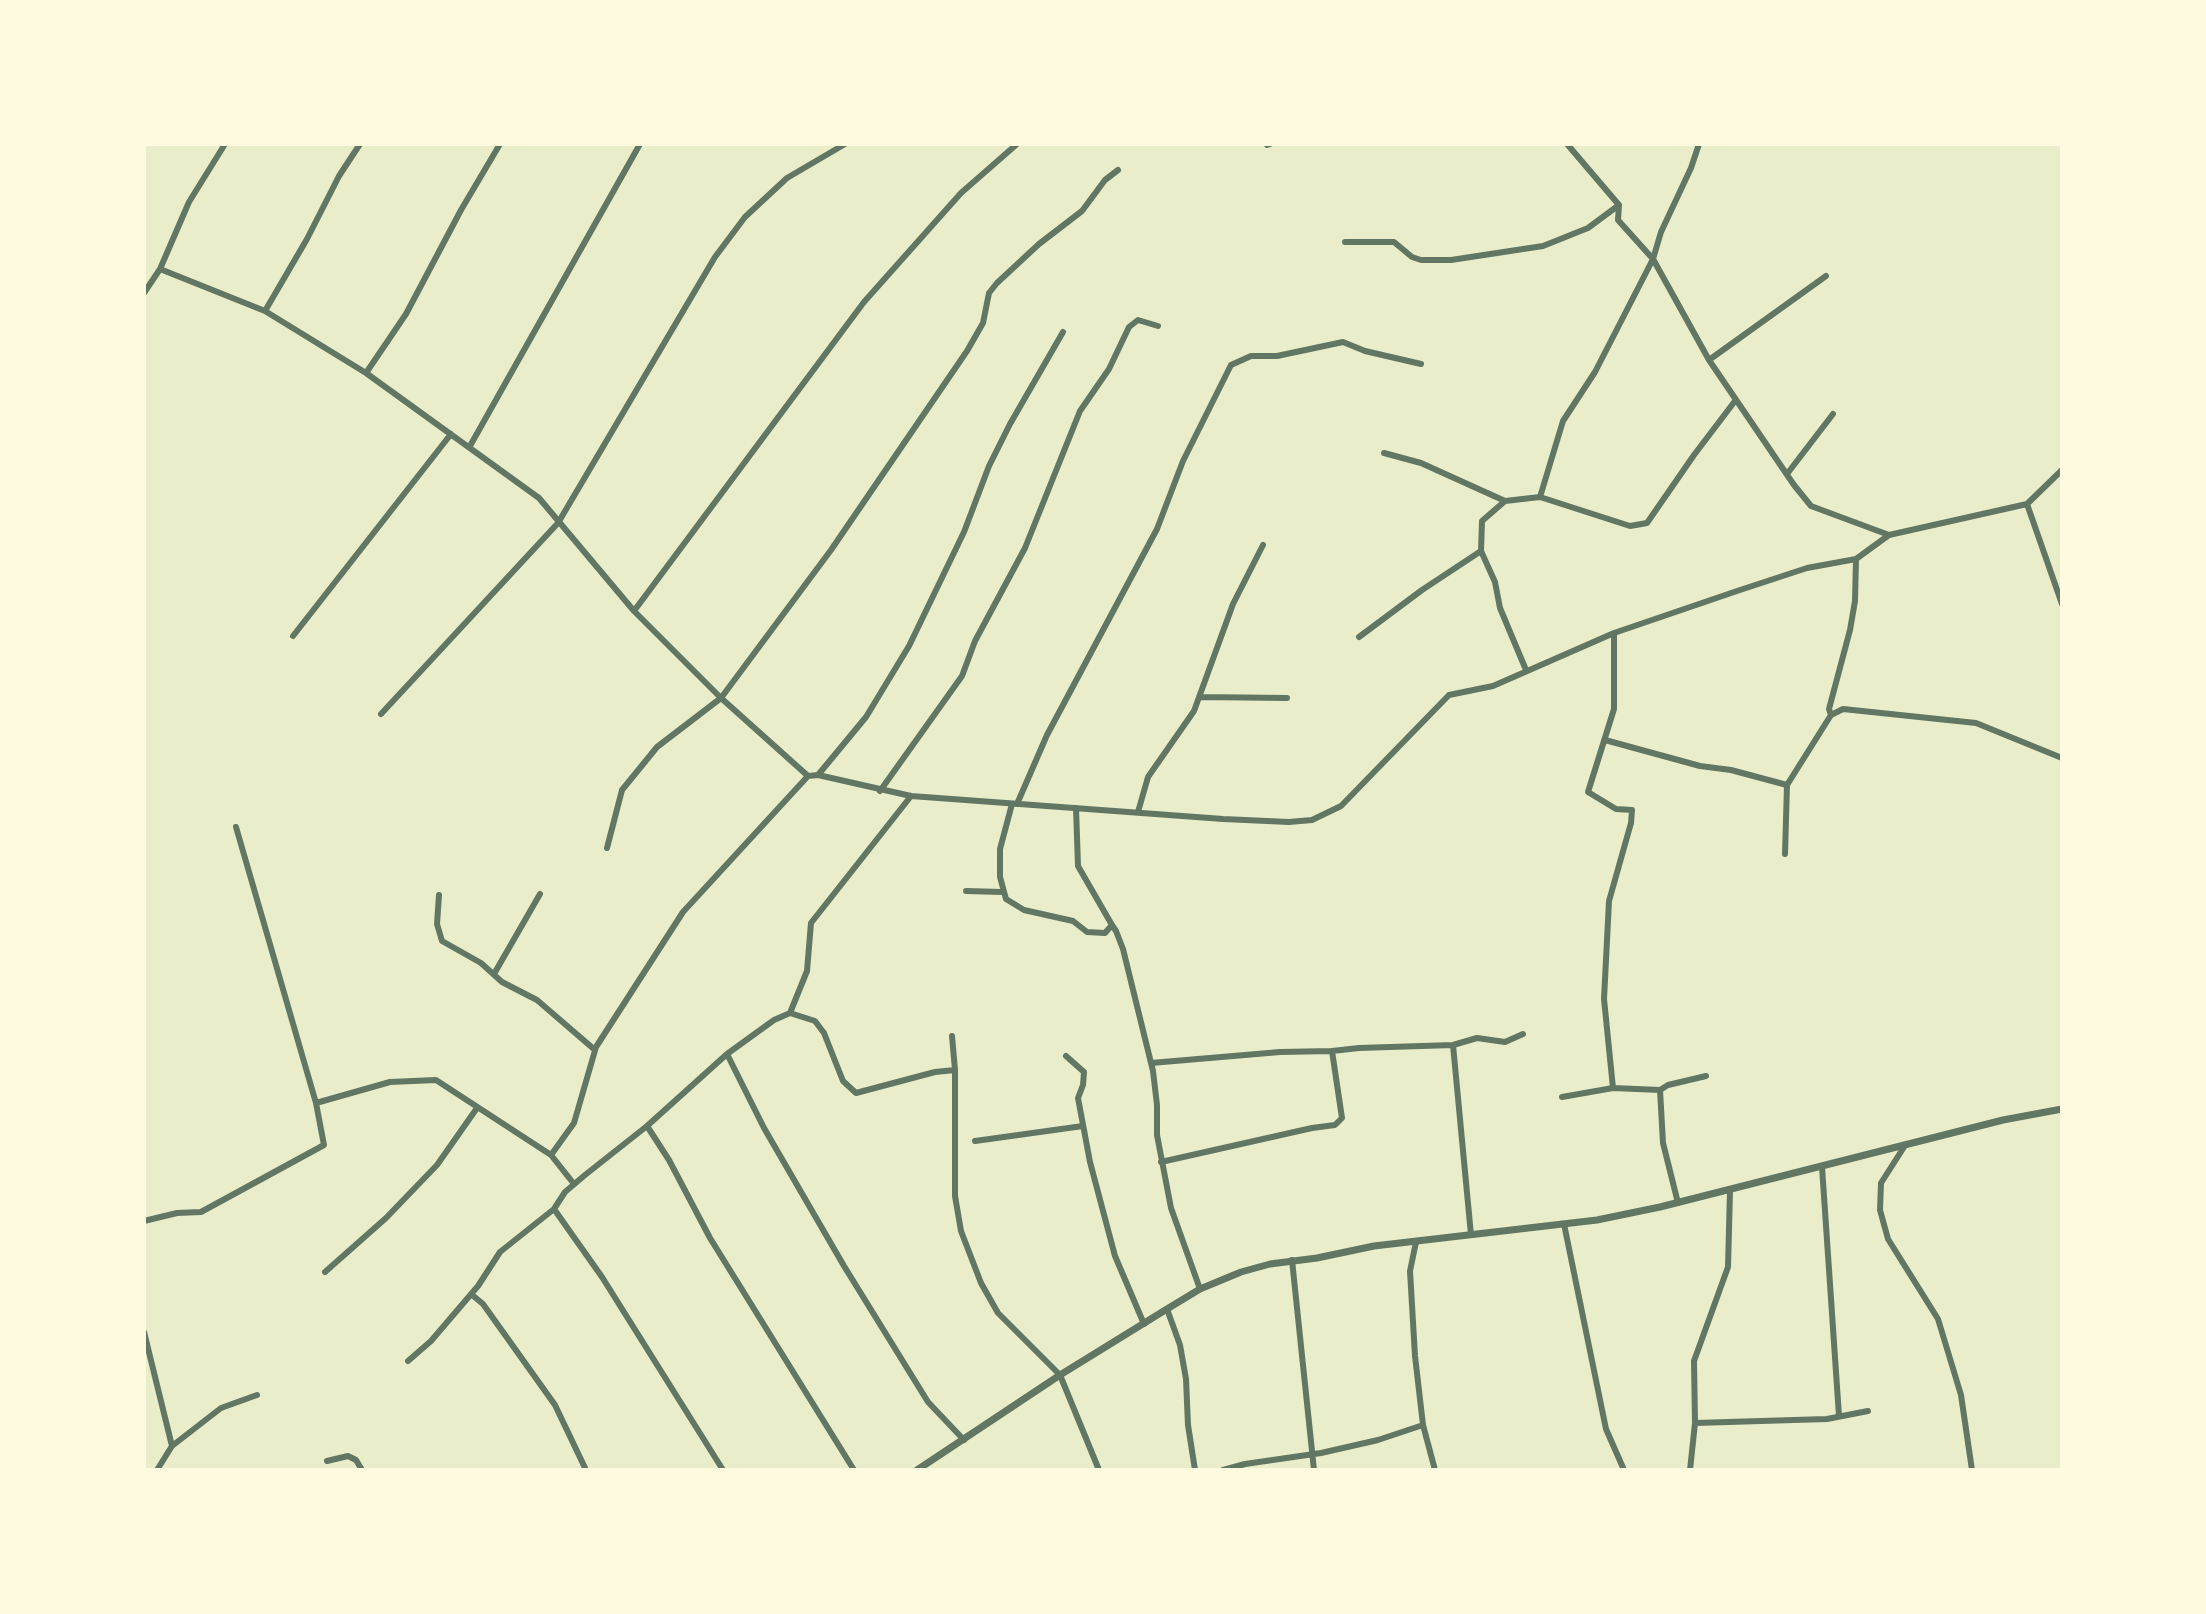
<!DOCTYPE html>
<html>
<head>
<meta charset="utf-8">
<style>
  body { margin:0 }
  #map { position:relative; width:2206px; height:1614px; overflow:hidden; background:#e9edc9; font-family:Quicksand,sans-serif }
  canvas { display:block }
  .frame { position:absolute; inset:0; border:146px solid #fefae0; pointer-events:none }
</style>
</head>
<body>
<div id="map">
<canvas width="2206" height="1614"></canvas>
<div class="frame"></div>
</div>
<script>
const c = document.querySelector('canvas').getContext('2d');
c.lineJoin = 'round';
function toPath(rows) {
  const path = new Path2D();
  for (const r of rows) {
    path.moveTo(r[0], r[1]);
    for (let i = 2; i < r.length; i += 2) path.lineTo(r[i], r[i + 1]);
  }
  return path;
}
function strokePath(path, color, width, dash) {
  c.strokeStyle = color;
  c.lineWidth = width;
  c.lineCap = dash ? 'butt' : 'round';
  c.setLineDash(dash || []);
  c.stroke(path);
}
strokePath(toPath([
  [1567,144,1619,205,1618,220,1653,259,1709,360,1794,485,1811,506,1889,535],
  [1267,145,1270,144],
  [1345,242,1394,242,1412,257,1421,260,1451,260,1543,246,1588,228,1619,205],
  [160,269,265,311,366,373,539,498,634,611,721,698,808,776,818,775,911,796,1223,819,1289,822,1312,820,1341,806,1449,695,1493,686,1614,633,1737,591,1807,568,1856,559,1889,535,2027,504,2062,604],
  [144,293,160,269,189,202,225,144],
  [265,311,307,239,339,176,360,144],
  [1709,360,1826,276],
  [366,373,406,314,461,210,500,144],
  [470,446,640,144],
  [1384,453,1421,463,1505,501,1540,497,1630,526,1647,523,1694,455,1735,401],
  [1787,474,1833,414],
  [1540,497,1563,421,1595,372,1653,259,1661,232,1691,168,1699,144],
  [1505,501,1482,521,1481,551,1495,582,1500,608,1526,670],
  [2027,504,2062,470],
  [1856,559,1855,601,1850,630,1829,709,1831,715,1843,709,1976,723,2062,758],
  [634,611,864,302,961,193,1017,144],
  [293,636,451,434],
  [1359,637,1422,590,1481,551],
  [1199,697,1287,698],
  [381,714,558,523,715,257,745,217,787,178,845,144],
  [1605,740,1700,766,1731,770,1787,785],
  [818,775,866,717,909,646,964,532,989,466,1010,424,1063,332],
  [880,791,962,676,975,641,1025,548,1080,411,1109,369,1129,327,1138,320,1158,326],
  [1012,804,1000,849,1000,877,1006,899,1024,910,1073,921,1087,932,1105,933,1112,925,1116,931,1123,949,1153,1071,1157,1105,1157,1135,1171,1208,1200,1289],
  [1017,804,1047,735,1157,529,1183,461,1231,365,1251,356,1277,356,1343,342,1365,351,1421,364],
  [1076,808,1078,866,1112,925],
  [1138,812,1148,777,1194,711,1233,604,1263,545],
  [607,848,622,790,657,747,721,698,831,550,967,351,983,323,989,293,997,283,1039,244,1082,211,1105,180,1118,170],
  [1785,854,1787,785,1831,715],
  [966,891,1002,892],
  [439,895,437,924,442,941,481,963,502,982,537,1000,595,1050],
  [494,974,540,894],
  [790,1013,807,971,811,923,911,796],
  [952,1036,955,1070,955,1196,961,1231,981,1283,998,1313,1060,1375,1099,1470],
  [1453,1045,1471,1235],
  [1332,1051,1359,1048,1453,1045,1477,1038,1505,1042,1523,1034],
  [727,1054,764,1128,844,1266,928,1402,964,1440],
  [1066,1056,1084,1072,1083,1085,1078,1098,1090,1162,1115,1256,1144,1324],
  [1151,1063,1280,1052,1332,1051,1342,1118,1335,1125,1312,1128,1161,1162],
  [1613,1088,1604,999,1609,901,1631,823,1632,810,1616,809,1588,792,1614,709,1614,633],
  [1660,1090,1663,1143,1678,1203],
  [1562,1097,1613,1088,1660,1090,1668,1085,1706,1076],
  [316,1103,390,1082,436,1080,551,1155,574,1184],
  [647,1126,669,1160,710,1238,854,1470],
  [975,1141,1083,1126],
  [1904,1147,1881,1183,1880,1210,1888,1239,1938,1319,1961,1395,1972,1470],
  [551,1155,574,1123,596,1047,683,912,808,776],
  [1822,1167,1839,1416],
  [554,1209,602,1277,723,1470],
  [144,1221,177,1213,201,1212,324,1145,316,1103,236,827],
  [1564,1224,1606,1429,1624,1470],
  [1416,1242,1410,1271,1415,1356,1423,1425,1435,1470],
  [1292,1260,1314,1470],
  [325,1272,386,1218,437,1165,477,1108],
  [471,1294,483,1304,555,1405,586,1470],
  [1167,1309,1180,1345,1186,1379,1188,1425,1195,1470],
  [144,1332,172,1446],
  [408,1361,431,1341,478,1286,500,1252,554,1209,565,1192,585,1175,647,1126,727,1054,774,1020,790,1013,815,1021,824,1033,843,1081,856,1093,935,1072,955,1070],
  [1695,1423,1827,1419,1868,1411],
  [327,1461,348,1456,356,1460,362,1470],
  [157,1470,172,1446,221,1408,257,1395],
  [1223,1470,1245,1464,1321,1453,1378,1440,1423,1425],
  [1690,1470,1695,1423,1694,1361,1728,1267,1730,1191]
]), '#617663', 6);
strokePath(toPath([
  [917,1470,1060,1375,1167,1309,1200,1289,1241,1272,1270,1264,1317,1258,1374,1246,1597,1220,1660,1207,2003,1120,2062,1109]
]), '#617663', 7);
</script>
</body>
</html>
